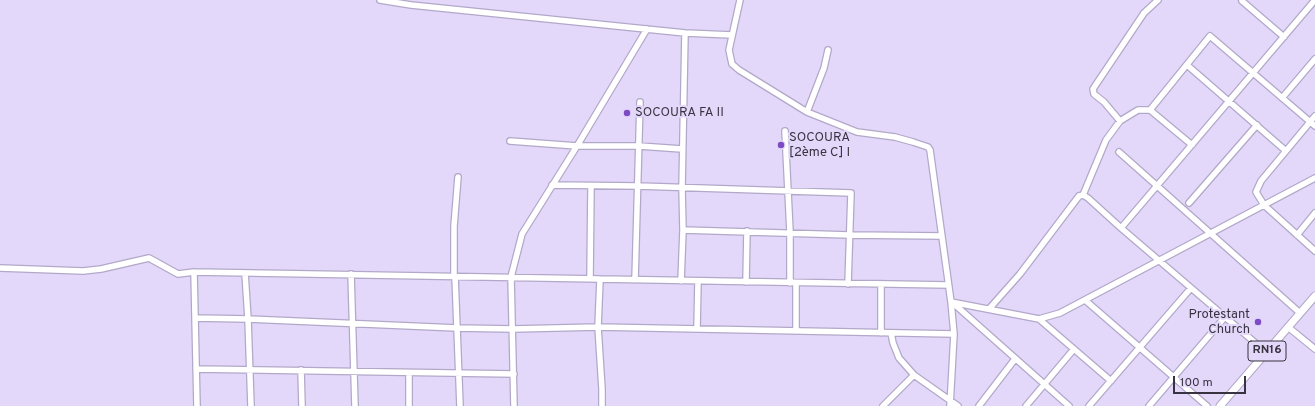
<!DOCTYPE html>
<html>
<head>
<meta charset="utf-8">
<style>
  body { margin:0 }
  #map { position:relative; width:1315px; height:406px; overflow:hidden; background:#e3d8fa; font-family:Overpass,sans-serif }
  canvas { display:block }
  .scale { position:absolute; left:1173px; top:376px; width:73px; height:18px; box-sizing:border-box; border:2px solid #383341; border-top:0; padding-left:5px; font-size:12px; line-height:14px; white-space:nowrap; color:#383341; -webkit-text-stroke:3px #e3d8fa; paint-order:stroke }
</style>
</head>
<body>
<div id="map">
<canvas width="1315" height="406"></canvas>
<div class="scale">100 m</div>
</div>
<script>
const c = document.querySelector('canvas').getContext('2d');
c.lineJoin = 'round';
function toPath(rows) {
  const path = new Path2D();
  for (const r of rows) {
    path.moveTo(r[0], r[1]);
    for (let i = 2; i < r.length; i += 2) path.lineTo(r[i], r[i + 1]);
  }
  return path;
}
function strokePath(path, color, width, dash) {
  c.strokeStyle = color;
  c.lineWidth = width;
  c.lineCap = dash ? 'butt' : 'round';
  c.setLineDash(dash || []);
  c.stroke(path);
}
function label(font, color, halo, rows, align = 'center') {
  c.font = font + ' Overpass,sans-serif';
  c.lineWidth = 4;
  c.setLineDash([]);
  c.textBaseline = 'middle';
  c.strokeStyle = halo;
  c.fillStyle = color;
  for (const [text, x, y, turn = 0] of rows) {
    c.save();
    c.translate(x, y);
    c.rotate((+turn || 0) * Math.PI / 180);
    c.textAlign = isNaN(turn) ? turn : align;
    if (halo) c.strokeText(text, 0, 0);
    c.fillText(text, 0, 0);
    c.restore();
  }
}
const minor = toPath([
  [380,0,411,5,685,33,732,35],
  [740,0,729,50,732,64,739,70,807,112,857,132,895,137,913,142,928,147,930,150,951,302,954,334,950,406],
  [1242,1,1284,37],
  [1187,65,1286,151],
  [1282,98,1315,59],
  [1150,110,1192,145],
  [807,112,824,68,828,50],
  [1315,116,1261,181,1256,192,1264,205,1315,251],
  [1120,121,1104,102,1094,94,1093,89,1144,13,1158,0],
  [785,131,790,232,790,283],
  [510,141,577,146,639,146,682,149],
  [1119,152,1300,313],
  [552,185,638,186,851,193,848,284],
  [1083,195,1106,140,1120,121,1138,110,1150,110,1210,36,1315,126],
  [1189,203,1257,125],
  [1121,228,1315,0],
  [683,230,849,235,942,236],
  [1297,235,1315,213],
  [0,268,83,271,101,269,149,258,178,274,194,272,948,285],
  [194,272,197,406],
  [245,273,248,319,251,406],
  [351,274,355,406],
  [454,276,454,226,458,177],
  [455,276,460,406],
  [590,279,591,186],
  [600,279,598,327,602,389,602,406],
  [635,280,640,102],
  [681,281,683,230,682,188,685,33],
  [746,282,747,231],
  [1085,300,1207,406],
  [951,302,1039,319,1060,313,1315,178],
  [953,303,1069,406],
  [989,309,1020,274,1079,196,1083,195,1088,198,1121,228,1266,352],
  [195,318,248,319,457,328,513,329,598,327,954,334],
  [1039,319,1111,381],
  [1288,327,1315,349],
  [697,329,698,281],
  [796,331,796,283],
  [881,333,881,284],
  [891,333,893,343,899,358,914,375,958,406],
  [196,369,514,374],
  [301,370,302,406],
  [409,373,409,406],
  [514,406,511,277,522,234,577,146,647,29],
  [883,406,914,375],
  [979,406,1015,359],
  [1026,406,1074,349],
  [1089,406,1191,288],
  [1149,406,1225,317]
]);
const major = toPath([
  [1220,406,1315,296]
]);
strokePath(minor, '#b2a8c8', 8);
strokePath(major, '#b2a8c8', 9);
strokePath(minor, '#fff', 5.5);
strokePath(major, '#fff', 7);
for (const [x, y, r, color] of [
  [627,113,4,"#7d4bc3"],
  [781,145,4,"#7d4bc3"],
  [1258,322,4,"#7d4bc3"]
]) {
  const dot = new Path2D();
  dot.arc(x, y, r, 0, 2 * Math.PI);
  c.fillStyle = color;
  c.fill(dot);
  strokePath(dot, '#e3d8fa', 1.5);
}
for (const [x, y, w] of [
  [1267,351,38]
]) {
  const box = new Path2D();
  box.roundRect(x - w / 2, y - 10, w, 20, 3);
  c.fillStyle = '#e3d8fa';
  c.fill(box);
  strokePath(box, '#383341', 1);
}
label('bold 12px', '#383341', null, [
  ["RN16",1267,351]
]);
label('13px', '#383341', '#e3d8fa', [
  ["SOCOURA FA II",635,113],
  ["SOCOURA",789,138],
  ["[2ème C] I",789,153],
  ["Protestant",1250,315,"right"],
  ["Church",1250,330,"right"]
], 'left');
</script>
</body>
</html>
